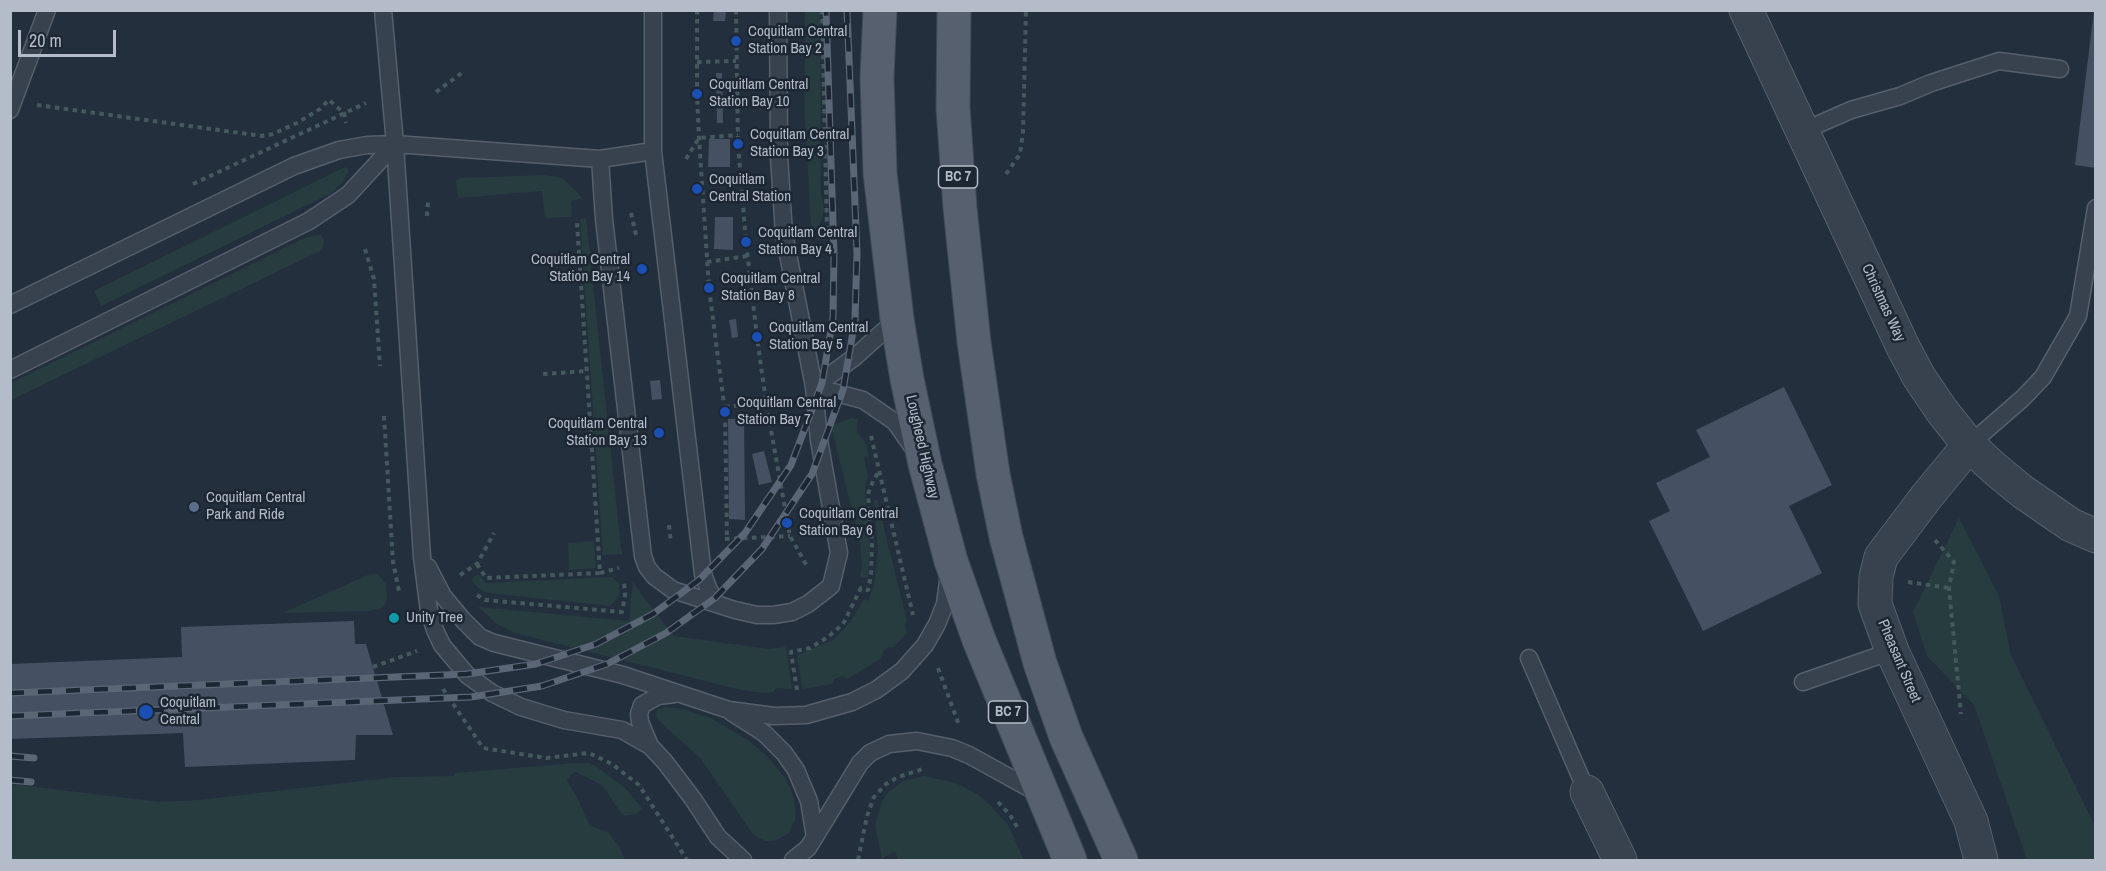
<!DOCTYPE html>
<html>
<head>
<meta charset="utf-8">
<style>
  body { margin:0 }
  #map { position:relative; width:2106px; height:871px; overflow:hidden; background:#242f3e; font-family:"Archivo Narrow",sans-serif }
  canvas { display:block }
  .frame { position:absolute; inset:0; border:12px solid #b4bcc9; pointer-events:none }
  .scale { position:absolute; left:18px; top:30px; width:98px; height:27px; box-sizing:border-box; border:3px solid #b4bcc9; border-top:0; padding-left:8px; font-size:18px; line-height:21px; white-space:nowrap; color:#b4bcc9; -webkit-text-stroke:4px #1d2633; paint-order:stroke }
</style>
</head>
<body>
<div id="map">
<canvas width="2106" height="871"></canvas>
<div class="frame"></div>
<div class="scale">20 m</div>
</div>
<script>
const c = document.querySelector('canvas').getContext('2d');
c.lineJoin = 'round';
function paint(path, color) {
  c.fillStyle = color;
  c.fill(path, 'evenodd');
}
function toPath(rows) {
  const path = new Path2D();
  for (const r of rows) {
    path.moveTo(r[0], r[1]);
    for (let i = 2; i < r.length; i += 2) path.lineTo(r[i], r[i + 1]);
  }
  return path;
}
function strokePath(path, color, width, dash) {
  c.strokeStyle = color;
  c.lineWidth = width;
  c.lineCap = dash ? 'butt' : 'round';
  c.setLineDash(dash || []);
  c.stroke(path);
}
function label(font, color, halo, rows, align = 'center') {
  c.font = font + ' "Archivo Narrow",sans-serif';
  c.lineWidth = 5;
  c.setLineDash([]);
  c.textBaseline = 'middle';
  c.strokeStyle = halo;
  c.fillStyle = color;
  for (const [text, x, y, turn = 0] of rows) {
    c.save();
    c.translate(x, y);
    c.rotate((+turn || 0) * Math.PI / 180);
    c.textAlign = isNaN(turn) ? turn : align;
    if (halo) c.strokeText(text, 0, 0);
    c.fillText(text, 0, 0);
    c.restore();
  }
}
paint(toPath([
  [805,11,820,11,821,193,824,210,821,221,815,232,811,227,805,118],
  [345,167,348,169,348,172,342,183,330,194,101,306,94,291],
  [545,175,562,178,579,194,582,198,571,201,572,217,545,218,542,191,458,198,456,180,461,178],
  [586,218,621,548,623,554,603,555,580,219],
  [321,235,324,241,322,250,11,400,11,383,300,240,311,236],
  [853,417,853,419,858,419,857,432,865,442,869,456,864,457,868,476,865,490,870,547,868,579,860,577,862,566,860,542,831,426],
  [874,500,877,500,907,621,905,626,907,633,894,647,888,647,883,652,882,658,847,679,842,676,834,679,832,684,802,689,797,655,833,640,851,621,864,599,868,601,874,585,878,552],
  [1959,518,1999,596,2011,655,2095,826,2095,860,2027,860,1974,705,1927,656,1913,612],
  [594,541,596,568,569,570,568,543],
  [370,574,378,574,386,584,387,597,386,603,381,608,368,611,283,613],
  [478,574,486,583,612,577,619,583,620,595,610,606,496,594,485,592,477,587,471,579],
  [633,581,638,590,674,636,769,649,786,647,792,689,776,688,773,692,766,693,741,690,515,633,497,624,478,607,629,621],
  [665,707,683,709,711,718,748,740,767,756,786,779,792,793,795,804,795,820,788,834,774,841,766,841,758,838,752,833,701,759,659,721,656,715,657,710],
  [577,763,589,763,597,767,625,788,643,809,636,814,623,816,602,785,576,772,570,775,567,781,577,797,588,822,594,827,609,833,620,848,625,860,11,860,11,784,160,802,199,800,396,777,454,776,455,773],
  [924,776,956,783,977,794,990,805,1008,825,1024,860,899,860,895,852,882,858,875,825,882,801,889,791,904,781]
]), '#263c3f');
paint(toPath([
  [714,10,726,10,725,21,713,21],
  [2094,10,2096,10,2096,168,2075,165],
  [716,73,722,73,723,123,717,123],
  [709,139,730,139,730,167,708,167],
  [715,217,733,217,733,250,714,249],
  [736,319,738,337,732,338,729,320],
  [660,380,662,399,652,400,650,381],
  [1784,387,1832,485,1789,506,1822,573,1703,631,1649,521,1670,511,1656,483,1710,457,1696,430],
  [728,419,744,419,745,520,729,519],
  [764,451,772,482,759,485,752,454],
  [354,621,355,644,366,644,393,735,356,735,355,760,185,767,183,733,10,739,10,664,182,657,181,627]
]), '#455162');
const service = toPath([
  [383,10,395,144,422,557,429,611,435,630,442,645,467,675,492,693,521,707,564,720,622,730,650,746,665,762,693,799,718,837,743,860],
  [653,10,653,151,703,574,708,588,716,603],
  [10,110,47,10],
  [1803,131,1851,110,1900,96,1931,83,1999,61,2060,69],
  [600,159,604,219,643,556,647,567,654,576,673,590,735,610,757,615,773,615,792,612,808,604,831,586,839,553,819,440,814,387,784,234,779,156,778,10],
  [10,305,294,166,339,150,367,145,395,144,600,159,653,151],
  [10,370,309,221,348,195,395,144],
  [814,387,863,400,895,422,914,449],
  [814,387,856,356,897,319],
  [1969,445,2023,398,2043,377,2078,316,2096,208],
  [428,567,443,596,463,620,480,637,494,643,623,675,729,710,774,716,806,715,852,702,876,690,902,671,925,645,937,624,945,604,949,574],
  [1529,658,1587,792],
  [1803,682,1892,651],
  [731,712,764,733,784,753,796,770,809,801,815,837],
  [650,746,640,722,639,714,642,705,658,696,675,694],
  [793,860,808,848,860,763,870,753,889,744,917,741,952,748,969,755,1038,793]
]);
const minor = toPath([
  [1969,445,1927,496,1881,557,1876,577,1875,604,1892,651,1971,821,1981,860],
  [1587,792,1620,860]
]);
const tertiary = toPath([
  [1746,10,1903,347,1919,377,1942,411,1969,445,1995,469,2023,492,2071,525,2096,536]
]);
const primary = toPath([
  [880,10,877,77,880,173,897,319,907,379,925,464,951,561,979,640,1070,860],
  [954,10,953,108,960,208,974,342,993,474,1006,537,1040,663,1066,737,1121,860]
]);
strokePath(service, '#565f6c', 19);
strokePath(minor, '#565f6c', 35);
strokePath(tertiary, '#565f6c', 35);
strokePath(primary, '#414a57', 35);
strokePath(toPath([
  [697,10,697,94,699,138,709,288,725,412,727,538],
  [736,10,738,144,746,242,757,337,766,402,790,536,808,568],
  [822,10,827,231],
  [697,62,736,61],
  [436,92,463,72],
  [37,105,262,136,273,134,297,123,320,109,329,100,344,113,346,123],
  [686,159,699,138,738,135],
  [1006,174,1020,154,1023,132,1026,10],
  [193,184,366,103],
  [631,213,636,235],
  [427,216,428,202],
  [365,249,374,279,380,366],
  [707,262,747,256],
  [543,374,587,371],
  [725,407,766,402],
  [384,416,393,562,399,591],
  [871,436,913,615],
  [669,525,671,543],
  [725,539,790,536],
  [1935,540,1954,562,1949,588,1961,714],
  [477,564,486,578,600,573,577,223],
  [600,573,619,568],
  [460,575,477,564,494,533],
  [1908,582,1949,588],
  [477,595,485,600,622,612,625,595,624,581],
  [373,667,417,651],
  [938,668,959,725],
  [443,689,483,748,546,758,589,753,612,764,639,785,687,860],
  [797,690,791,652,810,648,828,637,843,624,861,588,868,590,871,575,872,543,868,494,873,481,879,471],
  [998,802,1010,815,1019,830],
  [858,860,867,816,874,797,886,784,898,777,923,769]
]), '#44595c', 4, [4.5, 4.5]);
strokePath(service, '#38414e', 16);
strokePath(minor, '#38414e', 33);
strokePath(tertiary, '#38414e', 33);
strokePath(primary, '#56606e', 33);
const rail = toPath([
  [10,693,467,674,536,664,596,644,653,614,699,580,745,533,791,465,822,383,833,318,834,254,826,10],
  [10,716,471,697,542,686,607,664,666,633,715,598,762,549,812,474,843,390,855,320,857,253,847,10],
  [10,756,34,758],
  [10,780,31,782]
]);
strokePath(rail, '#5a6575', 7);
strokePath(rail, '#1d2633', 4.5, [14]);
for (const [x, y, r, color] of [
  [736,41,6,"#1a4fb4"],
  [697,94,6,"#1a4fb4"],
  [738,144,6,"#1a4fb4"],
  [697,189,6,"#1a4fb4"],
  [746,242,6,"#1a4fb4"],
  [642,269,6,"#1a4fb4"],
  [709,288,6,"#1a4fb4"],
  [757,337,6,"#1a4fb4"],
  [725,412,6,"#1a4fb4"],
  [659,433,6,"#1a4fb4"],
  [194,507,6,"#5c6f8a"],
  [787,523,6,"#1a4fb4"],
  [394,618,6,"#0f9aa8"],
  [146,712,8,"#1a4fb4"]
]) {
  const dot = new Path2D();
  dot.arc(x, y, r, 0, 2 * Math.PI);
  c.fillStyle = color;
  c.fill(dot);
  strokePath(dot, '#1d2633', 2);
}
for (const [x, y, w] of [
  [958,177,39],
  [1008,712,39]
]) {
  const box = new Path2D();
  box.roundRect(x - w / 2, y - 11, w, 22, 4.5);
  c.fillStyle = '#1d2633';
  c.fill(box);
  strokePath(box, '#b4bcc9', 1.5);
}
label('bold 14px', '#b4bcc9', null, [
  ["BC 7",958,177],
  ["BC 7",1008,712]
]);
label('15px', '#b4bcc9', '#1d2633', [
  ["Coquitlam Central",748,32],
  ["Station Bay 2",748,49],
  ["Coquitlam Central",709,85],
  ["Station Bay 10",709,102],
  ["Coquitlam Central",750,135],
  ["Station Bay 3",750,152],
  ["Coquitlam",709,180],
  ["Central Station",709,197],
  ["Coquitlam Central",758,233],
  ["Station Bay 4",758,250],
  ["Coquitlam Central",630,260,"right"],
  ["Station Bay 14",630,277,"right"],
  ["Coquitlam Central",721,279],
  ["Station Bay 8",721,296],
  ["Coquitlam Central",769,328],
  ["Station Bay 5",769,345],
  ["Coquitlam Central",737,403],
  ["Station Bay 7",737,420],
  ["Coquitlam Central",647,424,"right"],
  ["Station Bay 13",647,441,"right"],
  ["Coquitlam Central",206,498],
  ["Park and Ride",206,515],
  ["Coquitlam Central",799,514],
  ["Station Bay 6",799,531],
  ["Unity Tree",406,618],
  ["Coquitlam",160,703],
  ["Central",160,720]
], 'left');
label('15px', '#b4bcc9', '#1d2633', [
  ["Christmas Way",1883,303,65],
  ["Lougheed Highway",922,447,77],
  ["Pheasant Street",1899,661,67]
]);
</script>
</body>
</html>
